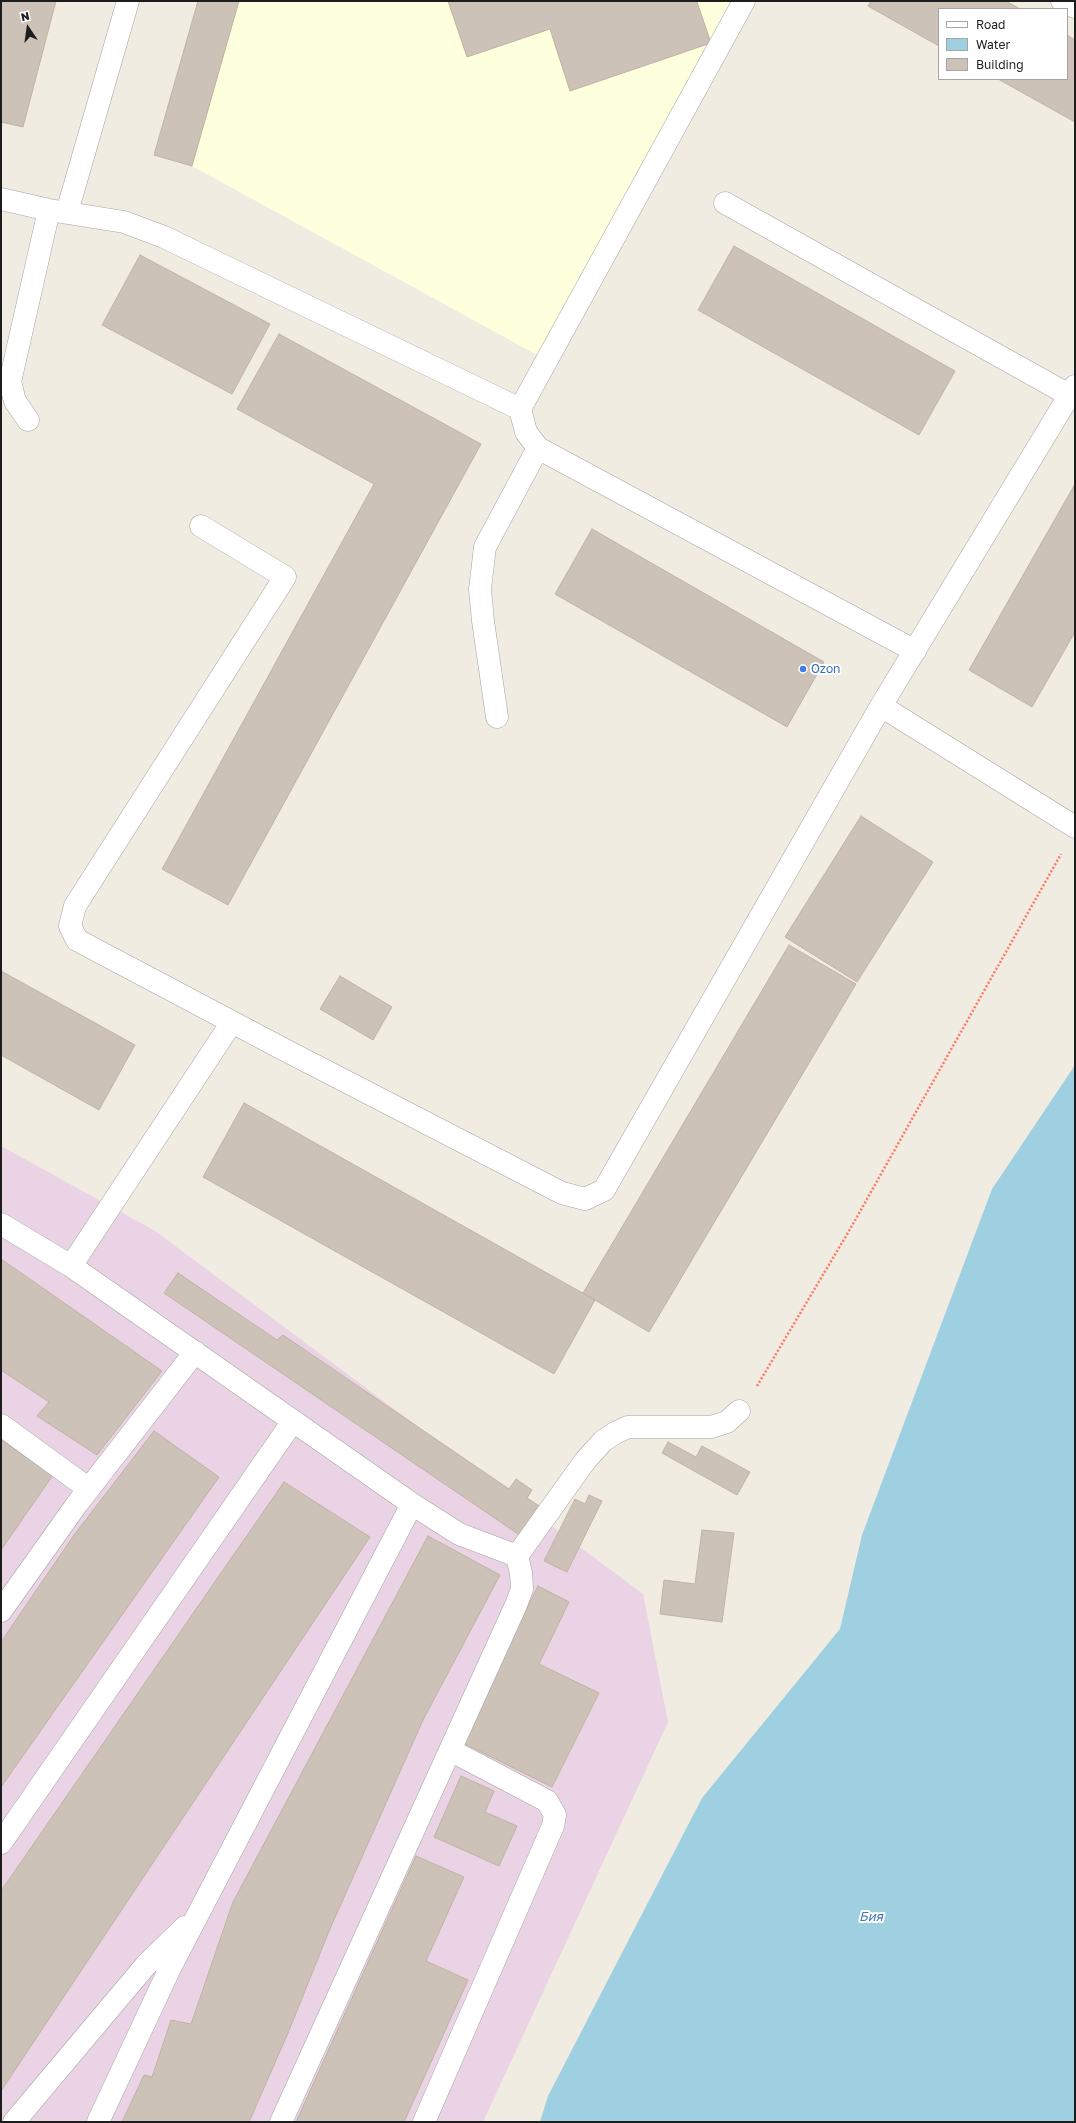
<!DOCTYPE html>
<html>
<head>
<meta charset="utf-8">
<style>
  body { margin:0 }
  #map { position:relative; width:1076px; height:2123px; overflow:hidden; background:#f0ece2; font-family:"Golos Text",sans-serif }
  canvas { display:block }
  .frame { position:absolute; inset:0; border:2px solid #1d1d1d; pointer-events:none }
  .legend { position:absolute; left:938px; top:8px; width:130px; height:72px; box-sizing:border-box; background:#fff; border:1px solid #a5a5a5; margin:0; padding:5px 7px; list-style:none; font-size:12px; color:#1d1d1d }
  .legend li { display:flex; align-items:center; gap:8px; height:20px }
  .legend b { width:20px; border:1px solid #a5a5a5 }
  .north { position:absolute; left:8px; top:8px; width:40px; height:40px; -webkit-text-stroke:3px #fff; paint-order:stroke; rotate:347deg; font-size:11px; font-weight:700; line-height:16px; text-align:center; color:#1d1d1d }
  .north::after { content:''; display:block; margin:auto; width:14px; height:18px; background:#1d1d1d; clip-path:polygon(50% 0,100% 100%,50% 72%,0 100%) }
</style>
</head>
<body>
<div id="map">
<canvas width="1076" height="2123"></canvas>
<div class="frame"></div>
<ul class="legend">
<li><b style="height:5px;background:#fff"></b>Road</li>
<li><b style="height:11px;background:#9ed0e1"></b>Water</li>
<li><b style="height:11px;background:#ccc2b8"></b>Building</li>
</ul>
<div class="north">N</div>
</div>
<script>
const c = document.querySelector('canvas').getContext('2d');
c.lineJoin = 'round';
function paint(path, color) {
  c.fillStyle = color;
  c.fill(path, 'evenodd');
}
function toPath(rows) {
  const path = new Path2D();
  for (const r of rows) {
    path.moveTo(r[0], r[1]);
    for (let i = 2; i < r.length; i += 2) path.lineTo(r[i], r[i + 1]);
  }
  return path;
}
function strokePath(path, color, width, dash) {
  c.strokeStyle = color;
  c.lineWidth = width;
  c.lineCap = dash ? 'butt' : 'round';
  c.setLineDash(dash || []);
  c.stroke(path);
}
function label(font, color, halo, rows, align = 'center') {
  c.font = font + ' "Golos Text",sans-serif';
  c.lineWidth = 4;
  c.setLineDash([]);
  c.textBaseline = 'middle';
  c.strokeStyle = halo;
  c.fillStyle = color;
  for (const [text, x, y, turn = 0] of rows) {
    c.save();
    c.translate(x, y);
    c.rotate((+turn || 0) * Math.PI / 180);
    c.textAlign = isNaN(turn) ? turn : align;
    if (halo) c.strokeText(text, 0, 0);
    c.fillText(text, 0, 0);
    c.restore();
  }
}
paint(toPath([
  [1,1146,155,1231,643,1594,668,1722,483,2122,1,2122]
]), '#e9d3e4');
paint(toPath([
  [239,1,734,1,539,356,192,166]
]), '#feffdc');
paint(toPath([
  [1075,1065,1075,2122,540,2122,548,2096,702,1798,840,1629,862,1535,992,1189]
]), '#9ed0e1');
const building = toPath([
  [1,1,56,1,23,127,1,122,1,1],
  [198,1,239,1,192,166,154,155,198,1],
  [448,1,700,1,697,2,711,43,570,91,550,29,467,57,448,1],
  [871,1,1006,1,1020,9,939,9,939,46,868,6,871,1],
  [1067,35,1075,40,1075,122,998,79,1067,79,1067,35],
  [734,246,955,371,919,435,698,310,734,246],
  [140,255,270,324,232,394,102,325,140,255],
  [279,334,481,444,228,905,162,869,374,484,237,409,279,334],
  [1075,484,1075,632,1032,707,969,670,1075,484],
  [592,529,824,662,787,727,555,594,592,529],
  [861,816,933,862,857,982,785,937,861,816],
  [789,945,856,984,649,1332,583,1293,789,945],
  [1,971,135,1045,99,1110,1,1055,1,971],
  [340,976,392,1007,373,1040,320,1009,340,976],
  [244,1103,595,1300,554,1374,203,1177,244,1103],
  [1,1259,162,1371,97,1455,37,1416,49,1402,1,1370,1,1259],
  [178,1273,277,1340,283,1335,509,1489,516,1479,532,1490,527,1498,541,1507,521,1536,164,1293,178,1273],
  [154,1431,219,1477,1,1787,1,1642,74,1535,154,1431],
  [1,1440,53,1475,1,1550,1,1440],
  [668,1442,696,1457,702,1446,750,1472,737,1495,662,1453,668,1442],
  [284,1482,370,1537,1,2091,1,1891,284,1482],
  [589,1495,602,1501,567,1572,544,1561,575,1499,585,1504,589,1495],
  [702,1530,734,1533,722,1622,660,1614,664,1580,695,1584,702,1530],
  [428,1536,500,1575,423,1720,329,1931,288,2033,249,2122,122,2122,144,2075,152,2077,171,2020,191,2024,233,1902,428,1536],
  [538,1586,569,1602,539,1664,599,1693,552,1787,461,1742,538,1586],
  [461,1776,494,1791,485,1812,517,1826,499,1866,434,1837,461,1776],
  [416,1856,464,1877,426,1961,468,1980,404,2122,296,2122,416,1856]
]);
paint(building, '#ccc2b8');
strokePath(building, '#c2b2a3', 1);
const minor = toPath([
  [1062,1,1075,7],
  [1,199,49,210,124,222,164,237,520,409,526,432,538,448,915,651],
  [725,203,1069,395],
  [67,212,128,1],
  [520,409,744,1],
  [28,420,15,401,10,382,49,210],
  [201,526,285,577,75,906,70,926,77,940,283,1049,562,1193,585,1199,604,1190,881,706,1075,386],
  [881,706,1075,827],
  [497,717,483,621,480,589,485,547,538,448],
  [1,1224,71,1266,232,1022],
  [71,1266,412,1504,459,1534,517,1556,585,1461,603,1441,615,1433,628,1427,711,1427,727,1422,739,1411],
  [1,1425,89,1489],
  [1,1611,77,1504,195,1352],
  [1,1843,293,1421],
  [14,2122,146,1965,185,1927],
  [98,2122,170,1968,412,1504],
  [281,2122,516,1605,522,1589,521,1573,517,1556],
  [424,2122,553,1826,555,1815,547,1801,450,1750]
]);
strokePath(minor, '#a4a4a4', 23);
strokePath(toPath([
  [757,1386,849,1231,1061,854]
]), '#ff7964', 2.5, [2, 2]);
strokePath(minor, '#fff', 22);
for (const [x, y, r, color] of [
  [803,669,4,"#3f7fe0"]
]) {
  const dot = new Path2D();
  dot.arc(x, y, r, 0, 2 * Math.PI);
  c.fillStyle = color;
  c.fill(dot);
  strokePath(dot, '#fff', 1.5);
}
label('12px', '#366cbe', '#fff', [
  ["Ozon",811,669]
], 'left');
label('italic 13px', '#4177b5', '#fff', [
  ["Бия",871,1917]
]);
</script>
</body>
</html>
